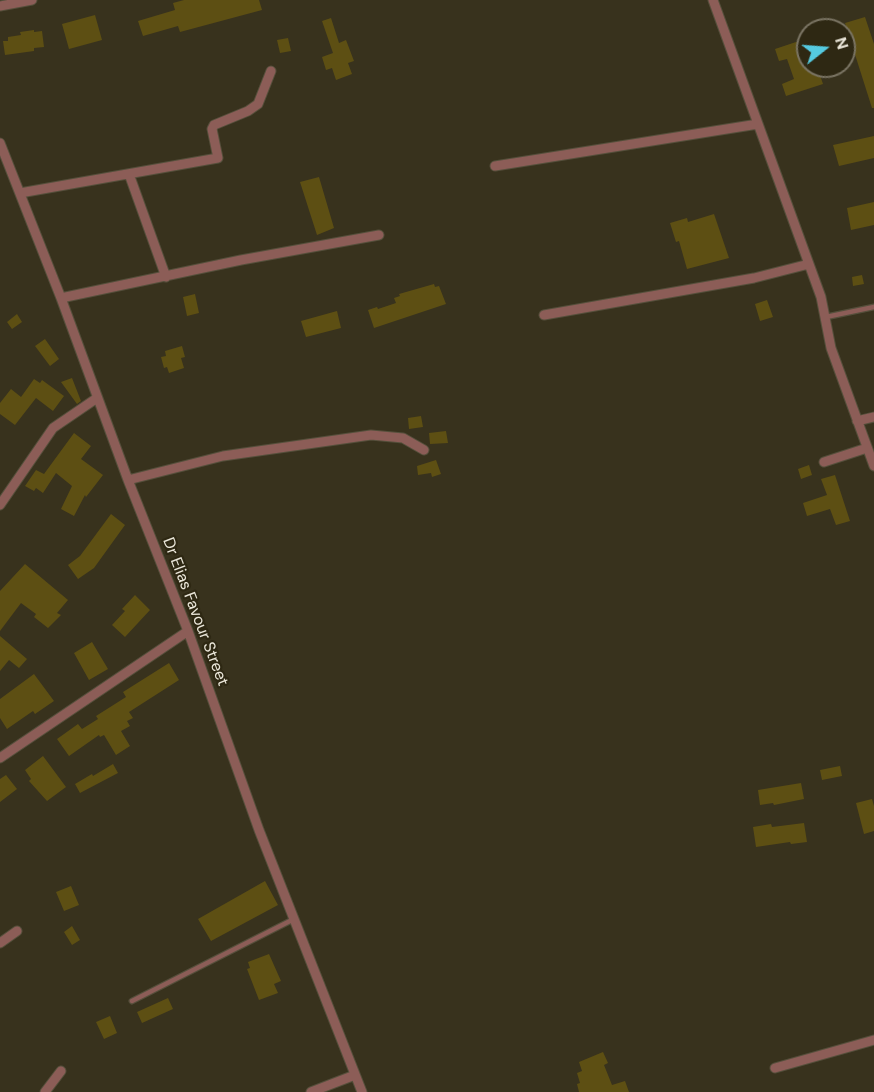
<!DOCTYPE html>
<html>
<head>
<meta charset="utf-8">
<style>
  body { margin:0 }
  #map { position:relative; width:874px; height:1092px; overflow:hidden; background:#38321d; font-family:"DM Sans",sans-serif }
  canvas { display:block }
  .north { position:absolute; left:796px; top:18px; width:60px; height:60px; box-sizing:border-box; background:#2e2813; border:2px solid #7a7463; border-radius:50%; rotate:73deg; font-size:16px; font-weight:700; line-height:24px; text-align:center; color:#ebe7da }
  .north::after { content:''; display:block; margin:auto; width:21px; height:27px; background:#55cae0; clip-path:polygon(50% 0,100% 100%,50% 72%,0 100%) }
</style>
</head>
<body>
<div id="map">
<canvas width="874" height="1092"></canvas>
<div class="north">N</div>
</div>
<script>
const c = document.querySelector('canvas').getContext('2d');
c.lineJoin = 'round';
function paint(path, color) {
  c.fillStyle = color;
  c.fill(path, 'evenodd');
}
function toPath(rows) {
  const path = new Path2D();
  for (const r of rows) {
    path.moveTo(r[0], r[1]);
    for (let i = 2; i < r.length; i += 2) path.lineTo(r[i], r[i + 1]);
  }
  return path;
}
function strokePath(path, color, width, dash) {
  c.strokeStyle = color;
  c.lineWidth = width;
  c.lineCap = dash ? 'butt' : 'round';
  c.setLineDash(dash || []);
  c.stroke(path);
}
function label(font, color, halo, rows, align = 'center') {
  c.font = font + ' "DM Sans",sans-serif';
  c.lineWidth = 4.5;
  c.setLineDash([]);
  c.textBaseline = 'middle';
  c.strokeStyle = halo;
  c.fillStyle = color;
  for (const [text, x, y, turn = 0] of rows) {
    c.save();
    c.translate(x, y);
    c.rotate((+turn || 0) * Math.PI / 180);
    c.textAlign = isNaN(turn) ? turn : align;
    if (halo) c.strokeText(text, 0, 0);
    c.fillText(text, 0, 0);
    c.restore();
  }
}
paint(toPath([
  [184,0,259,0,262,10,180,32,178,26,143,36,138,21,175,10,173,3],
  [95,15,102,40,69,49,62,24],
  [865,17,874,44,874,108,872,108,845,23],
  [331,18,339,43,346,40,354,61,348,63,352,74,336,80,332,68,326,70,322,57,333,53,322,21],
  [34,30,34,32,42,31,44,47,34,48,34,51,5,55,3,41,8,41,8,37,21,35,20,32],
  [288,38,291,51,280,53,277,40],
  [808,38,808,66,817,66,823,84,786,96,782,84,794,79,787,59,779,61,775,49],
  [874,136,874,158,839,166,833,145],
  [319,177,334,228,317,235,300,182],
  [874,202,874,225,851,230,847,208],
  [714,214,729,258,687,269,679,241,676,242,670,223,687,218,688,222],
  [862,275,864,284,853,286,852,277],
  [434,284,435,287,439,286,446,304,374,328,368,310,377,307,378,309,396,303,394,298,400,296,399,294],
  [195,294,199,313,187,316,183,297],
  [767,300,773,317,760,321,755,304],
  [337,311,341,328,306,337,301,321],
  [17,314,22,322,12,329,7,322],
  [45,339,59,359,50,366,35,346],
  [182,346,185,357,181,358,184,368,169,373,167,367,164,368,161,357,166,356,165,351],
  [72,378,81,401,77,404,61,382],
  [34,379,40,383,42,380,64,396,53,411,36,398,15,425,0,414,0,403,11,389,21,397],
  [421,416,423,427,409,429,408,418],
  [446,431,448,443,430,444,429,433],
  [74,433,91,446,81,459,103,475,86,497,85,495,74,516,61,509,72,486,56,473,43,493,36,488,34,491,25,486,36,470,44,474],
  [436,460,441,474,432,477,431,473,418,475,417,466],
  [809,465,812,475,801,479,798,469],
  [835,475,850,521,836,525,830,509,807,516,803,503,827,495,821,479],
  [111,514,125,525,94,568,78,579,68,565,80,556],
  [25,564,68,600,57,613,61,615,48,628,34,617,36,614,21,603,0,631,0,591],
  [135,595,150,610,125,637,112,625,125,611,122,609],
  [0,636,27,659,19,668,9,660,0,671],
  [92,642,108,669,89,680,74,653],
  [169,663,179,680,129,712,133,718,127,721,130,726,121,731,130,746,116,755,104,735,100,737,99,735,69,756,57,739,78,724,82,729,98,719,96,716,126,697,123,692],
  [34,674,54,701,35,714,33,711,7,729,0,718,0,699],
  [43,756,66,787,47,801,29,781,31,779,25,770],
  [113,764,118,773,80,793,75,784,92,774,93,776],
  [840,766,842,776,822,780,820,770],
  [6,775,17,789,0,802,0,779],
  [801,783,804,799,774,805,773,803,760,805,758,790],
  [872,799,874,806,874,831,864,834,856,803],
  [804,823,807,842,791,844,790,842,756,847,753,827,771,824,772,827],
  [265,881,278,905,211,941,198,919],
  [71,886,79,905,64,911,56,892],
  [72,926,80,940,72,945,64,932],
  [269,954,281,981,274,984,278,993,259,1000,247,969,250,968,248,962],
  [168,998,173,1009,142,1023,137,1012],
  [110,1016,117,1033,104,1039,96,1022],
  [603,1052,608,1063,604,1065,612,1085,625,1081,629,1092,579,1092,577,1084,580,1083,577,1073,582,1071,579,1062]
]), '#5d4f13');
const lane = toPath([
  [826,317,874,307],
  [132,1001,294,919]
]);
const street = toPath([
  [713,0,821,297,831,348,874,466],
  [0,6,32,0],
  [0,143,61,298,128,480,188,631,259,830,362,1092],
  [495,166,758,124],
  [129,174,166,277],
  [20,193,218,158,212,129,214,125,248,111,258,104,271,71],
  [61,298,241,260,379,235],
  [544,315,754,278,809,264],
  [857,421,874,417],
  [824,462,867,448],
  [128,480,223,456,371,435,403,438,424,450],
  [0,505,53,428,97,398],
  [0,758,188,631],
  [0,943,17,931],
  [775,1068,874,1040],
  [45,1092,61,1071],
  [311,1092,355,1075]
]);
strokePath(lane, '#554f3b', 7);
strokePath(street, '#554f3b', 11);
strokePath(lane, '#8c5d57', 4.5);
strokePath(street, '#8c5d57', 9);
label('16px', '#ebe7da', '#2e2813', [
  ["Dr Elias Favour Street",195,612,69]
]);
</script>
</body>
</html>
